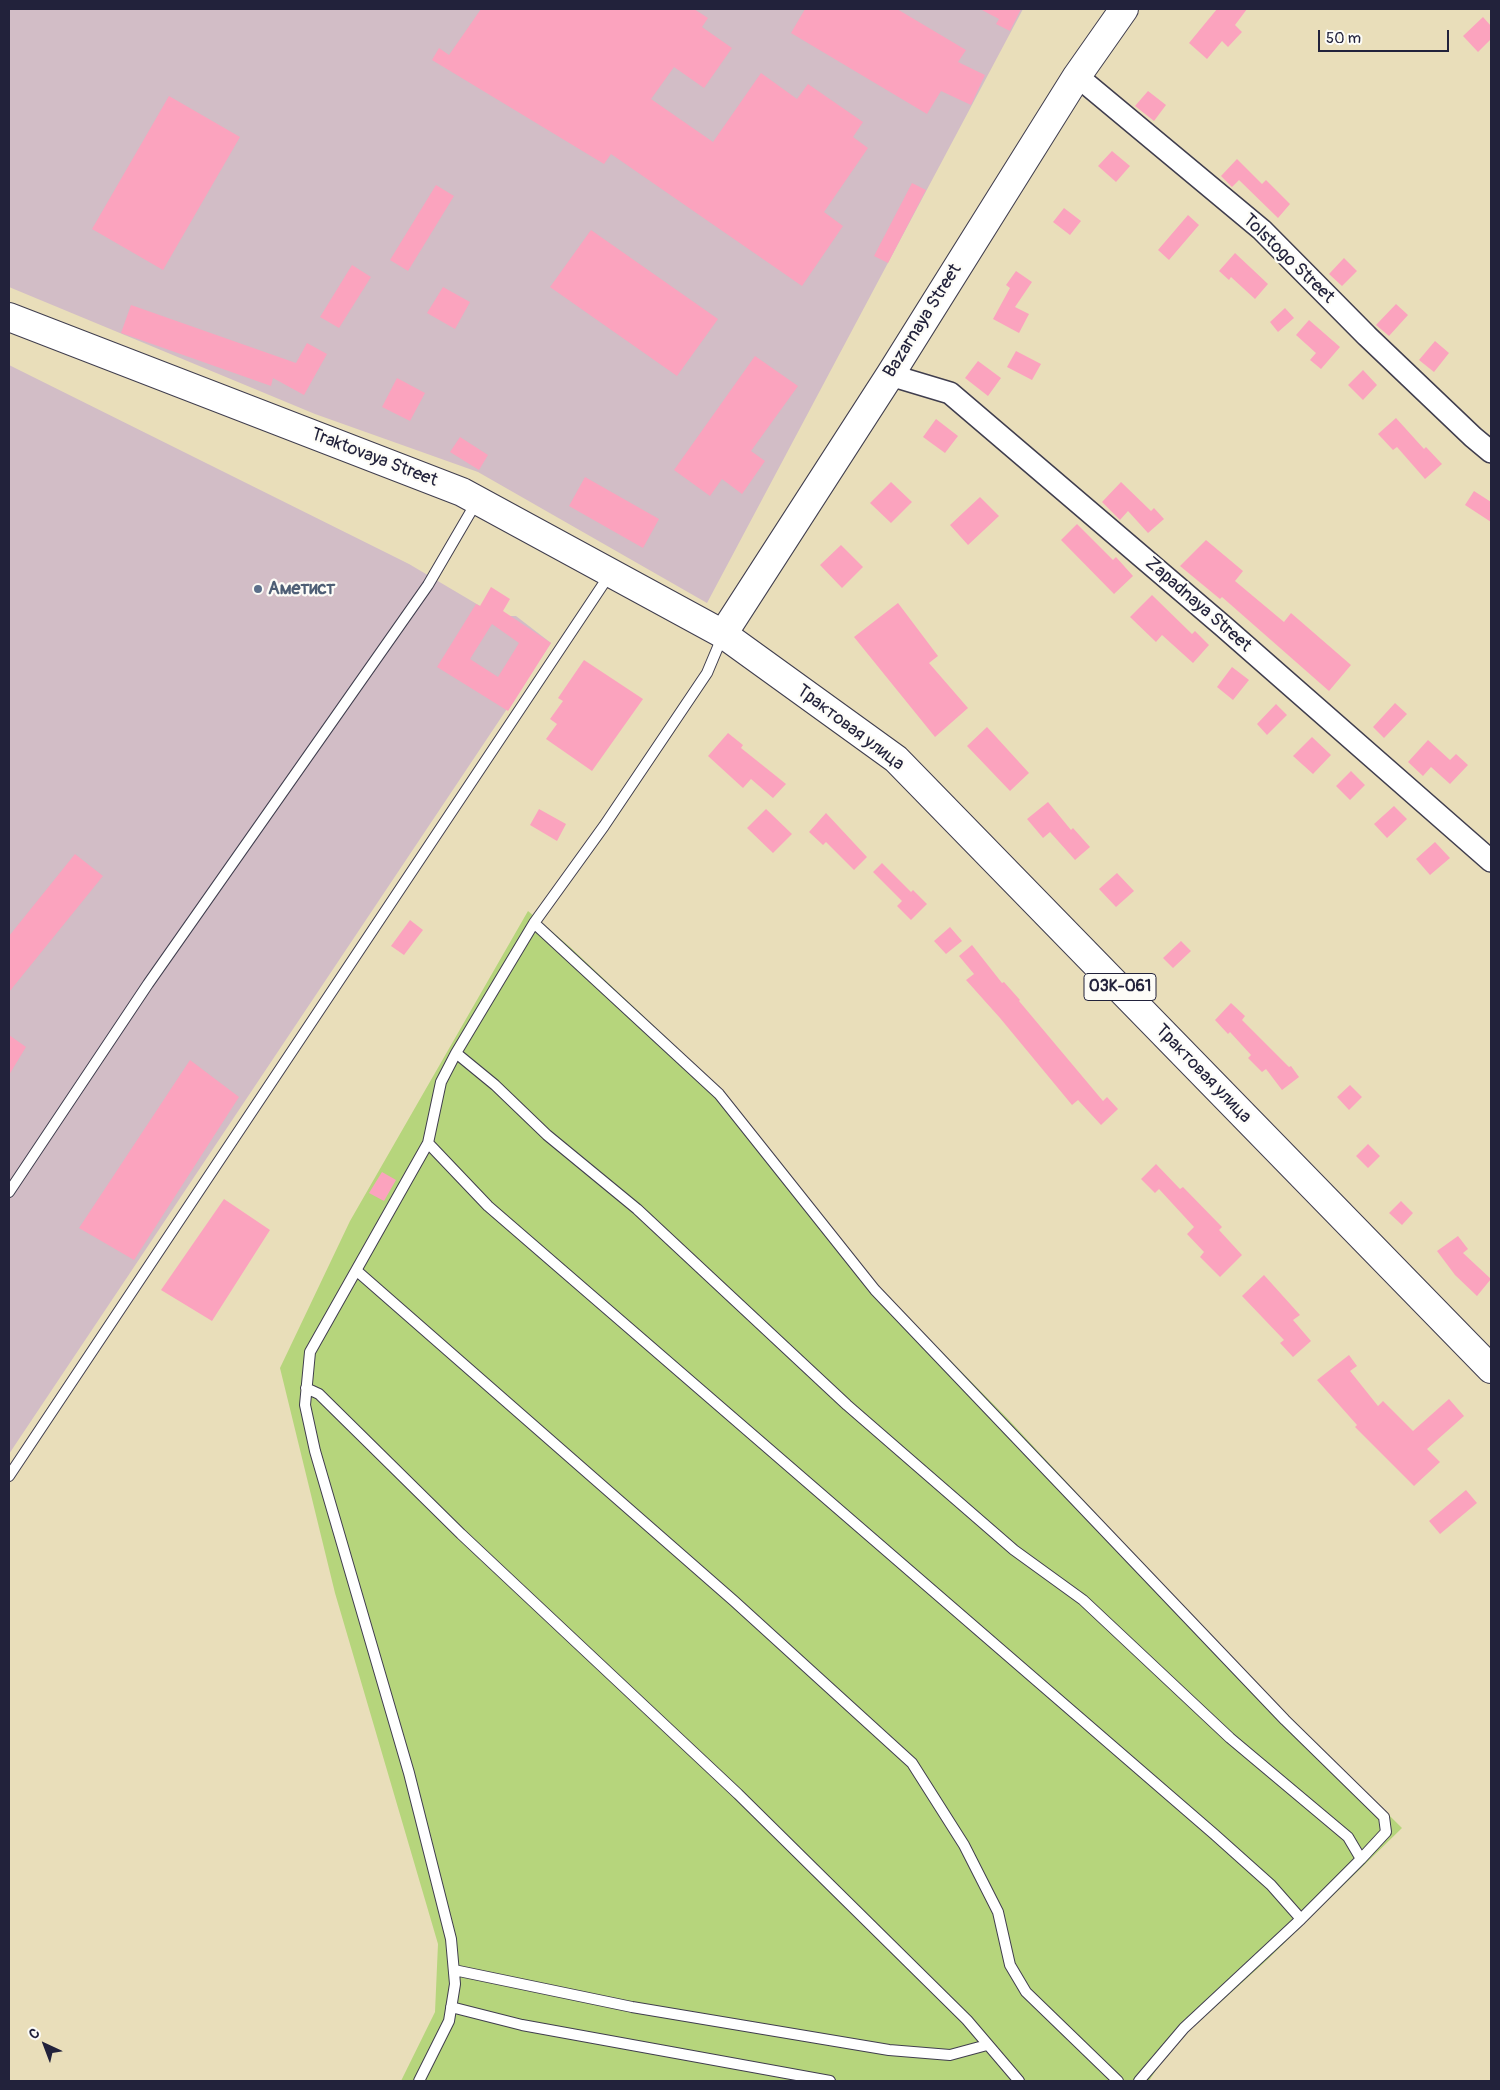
<!DOCTYPE html>
<html>
<head>
<meta charset="utf-8">
<style>
  body { margin:0 }
  #map { position:relative; width:1500px; height:2090px; overflow:hidden; background:#e9deba; font-family:Pangolin,sans-serif }
  canvas { display:block }
  .frame { position:absolute; inset:0; border:10px solid #22223b; pointer-events:none }
  .north { position:absolute; left:20px; top:2020px; width:50px; height:50px; -webkit-text-stroke:4px #fdfcf7; paint-order:stroke; rotate:317deg; font-size:14px; font-weight:700; line-height:20px; text-align:center; color:#22223b }
  .north::after { content:''; display:block; margin:auto; width:18px; height:22px; background:#22223b; clip-path:polygon(50% 0,100% 100%,50% 72%,0 100%) }
  .scale { position:absolute; left:1318px; top:30px; width:131px; height:22px; box-sizing:border-box; border:2px solid #22223b; border-top:0; padding-left:6px; font-size:15px; line-height:18px; white-space:nowrap; color:#22223b; -webkit-text-stroke:4px #fdfcf7; paint-order:stroke }
</style>
</head>
<body>
<div id="map">
<canvas width="1500" height="2090"></canvas>
<div class="frame"></div>
<div class="north">С</div>
<div class="scale">50 m</div>
</div>
<script>
const c = document.querySelector('canvas').getContext('2d');
c.lineJoin = 'round';
function paint(path, color) {
  c.fillStyle = color;
  c.fill(path, 'evenodd');
}
function toPath(rows) {
  const path = new Path2D();
  for (const r of rows) {
    path.moveTo(r[0], r[1]);
    for (let i = 2; i < r.length; i += 2) path.lineTo(r[i], r[i + 1]);
  }
  return path;
}
function strokePath(path, color, width, dash) {
  c.strokeStyle = color;
  c.lineWidth = width;
  c.lineCap = dash ? 'butt' : 'round';
  c.setLineDash(dash || []);
  c.stroke(path);
}
function label(font, color, halo, rows, align = 'center') {
  c.font = font + ' Pangolin,sans-serif';
  c.lineWidth = 4.5;
  c.setLineDash([]);
  c.textBaseline = 'middle';
  c.strokeStyle = halo;
  c.fillStyle = color;
  for (const [text, x, y, turn = 0] of rows) {
    c.save();
    c.translate(x, y);
    c.rotate((+turn || 0) * Math.PI / 180);
    c.textAlign = isNaN(turn) ? turn : align;
    if (halo) c.strokeText(text, 0, 0);
    c.fillText(text, 0, 0);
    c.restore();
  }
}
paint(toPath([
  [9,9,1023,9,707,603,478,472,315,414,9,287],
  [9,365,409,564,497,616,516,616,551,643,9,1454]
]), '#d2bdc6');
paint(toPath([
  [528,911,570,947,722,1090,878,1287,1009,1420,1231,1659,1402,1828,1267,1960,1171,2047,1149,2081,401,2081,435,2012,438,1944,335,1593,280,1368,350,1221]
]), '#b6d57c');
paint(toPath([
  [481,9,694,9,708,18,702,27,732,48,704,88,674,67,651,99,713,142,761,73,797,99,808,84,863,122,853,137,868,148,824,212,843,226,802,286,611,154,604,164,432,60,439,48,449,55],
  [805,9,897,9,966,50,958,62,985,75,971,105,941,91,927,114,791,33],
  [980,9,1021,9,1010,31,996,24,999,19],
  [1217,9,1247,9,1235,25,1242,32,1228,47,1222,41,1207,59,1189,43],
  [1483,17,1491,26,1491,39,1478,52,1463,36],
  [1148,91,1166,105,1154,121,1135,106],
  [169,96,240,137,163,270,92,229],
  [1112,151,1130,166,1116,182,1098,166],
  [1237,159,1262,184,1266,180,1290,204,1278,218,1239,180,1232,187,1221,176],
  [912,183,926,190,888,263,874,256],
  [436,185,454,196,408,271,390,260],
  [1064,208,1081,221,1070,235,1053,222],
  [1188,215,1199,225,1169,260,1158,250],
  [591,230,718,319,677,376,550,287],
  [1235,253,1268,284,1255,299,1231,277,1229,280,1219,271],
  [1344,258,1357,271,1342,286,1329,274],
  [352,265,371,277,339,328,320,317],
  [1016,271,1032,282,1015,307,1029,314,1019,333,993,319,1010,288,1006,285],
  [443,287,470,302,455,329,427,313],
  [1396,304,1408,315,1389,336,1376,325],
  [131,305,296,363,307,343,327,354,304,395,273,378,271,386,121,333],
  [1285,308,1294,318,1278,332,1270,322],
  [1309,320,1340,347,1321,369,1310,360,1316,353,1296,335],
  [1435,341,1449,353,1434,372,1419,360],
  [1016,351,1041,364,1032,380,1007,367],
  [755,356,798,386,751,451,765,461,742,494,722,479,710,496,674,470],
  [978,361,1001,378,988,396,965,378],
  [1363,370,1377,385,1363,400,1348,385],
  [397,378,425,393,410,421,382,407],
  [1396,418,1424,449,1426,447,1442,464,1425,479,1397,447,1393,450,1378,434],
  [936,419,958,436,945,453,923,437],
  [460,437,488,455,479,470,450,452],
  [585,477,659,519,643,548,569,506],
  [891,482,912,502,891,523,870,503],
  [1121,482,1151,511,1154,508,1164,519,1148,533,1128,511,1120,520,1102,502],
  [1474,491,1491,502,1491,522,1465,505],
  [980,497,999,516,968,545,950,525],
  [1077,524,1113,560,1116,557,1133,576,1114,594,1061,540],
  [1206,540,1243,571,1235,581,1284,622,1291,613,1351,665,1329,691,1222,597,1220,599,1180,566],
  [841,545,863,567,842,588,820,565],
  [491,587,510,599,503,611,551,643,508,711,437,667,476,604,480,606],
  [492,624,519,643,498,677,470,659],
  [1152,595,1192,634,1195,631,1209,645,1193,663,1162,635,1156,642,1130,617],
  [898,603,938,656,929,663,968,708,935,737,854,637],
  [584,660,643,699,592,771,546,739,557,724,550,719,563,701,558,698],
  [1232,667,1249,680,1233,700,1217,687],
  [1395,703,1407,714,1384,738,1373,727],
  [1276,704,1287,715,1267,735,1257,724],
  [987,727,1029,773,1010,791,967,746],
  [728,733,743,745,741,748,786,784,773,798,751,779,743,788,708,756],
  [1312,737,1331,755,1313,774,1293,756],
  [1428,740,1450,760,1456,754,1468,765,1450,784,1431,767,1423,776,1408,762],
  [1351,771,1365,785,1350,800,1336,786],
  [1048,802,1071,830,1073,828,1090,847,1075,860,1050,832,1043,838,1027,819],
  [1394,806,1407,819,1387,838,1374,824],
  [539,809,566,824,557,841,530,825],
  [766,809,792,834,773,853,747,828],
  [826,813,867,857,854,870,826,842,823,845,809,832],
  [1435,842,1450,858,1430,875,1416,859],
  [75,854,103,876,9,992,9,936],
  [882,863,911,892,913,890,927,904,911,920,897,906,902,901,873,872],
  [1117,873,1134,891,1116,907,1099,889],
  [410,920,423,930,404,955,391,946],
  [950,927,962,941,946,954,934,941],
  [1181,941,1191,951,1173,968,1163,958],
  [972,945,1002,983,1004,982,1020,1000,1019,1001,1103,1101,1107,1097,1118,1109,1101,1125,1078,1100,1072,1105,1000,1018,966,980,974,974,959,956],
  [1231,1003,1245,1016,1242,1020,1289,1067,1291,1066,1299,1077,1282,1090,1266,1069,1262,1072,1248,1058,1251,1055,1230,1032,1228,1034,1215,1020],
  [9,1035,26,1047,9,1075],
  [190,1060,239,1097,134,1260,79,1228],
  [1350,1085,1362,1097,1349,1110,1337,1097],
  [1368,1144,1380,1156,1368,1168,1356,1156],
  [1156,1164,1180,1189,1183,1187,1222,1227,1219,1230,1242,1255,1220,1277,1200,1257,1204,1252,1187,1234,1194,1227,1159,1189,1155,1193,1141,1179],
  [382,1172,396,1180,384,1201,369,1193],
  [224,1199,270,1230,212,1321,161,1290],
  [1401,1201,1413,1213,1402,1225,1389,1213],
  [1458,1236,1468,1249,1463,1253,1491,1279,1477,1296,1455,1275,1437,1251],
  [1264,1275,1300,1315,1293,1320,1311,1341,1293,1357,1280,1343,1284,1340,1242,1296],
  [1349,1355,1357,1366,1350,1371,1378,1406,1383,1401,1413,1431,1449,1399,1464,1416,1427,1449,1440,1462,1414,1486,1355,1427,1357,1425,1317,1380],
  [1466,1490,1477,1503,1440,1534,1429,1521]
]), '#fba3be');
const lane = toPath([
  [534,923,719,1094,875,1290,1285,1720,1384,1817,1386,1832,1361,1859],
  [456,1053,495,1085,547,1135,637,1209,847,1405,1014,1550,1083,1600,1230,1738,1348,1837,1361,1859,1301,1919,1184,2028,1139,2081],
  [428,1143,488,1206,1214,1834,1271,1885,1301,1919],
  [9,1192,148,984,428,585,477,501],
  [357,1271,734,1601,912,1763,964,1845,998,1912,1010,1965,1026,1992,1118,2081],
  [306,1388,319,1394,461,1534,738,1794,967,2020,1019,2081],
  [9,1476,610,574],
  [454,1970,632,2007,889,2050,950,2055,987,2045],
  [451,2007,522,2025,830,2081],
  [419,2081,449,2021,455,1984,451,1939,409,1773,315,1451,305,1405,310,1352,428,1143,441,1082,456,1053,534,923,604,826,707,673,723,635]
]);
const street = toPath([
  [1077,76,1262,230,1367,336,1473,437,1491,452],
  [890,375,950,393,1223,626,1491,861]
]);
const secondary = toPath([
  [723,634,890,375,1077,76,1124,9]
]);
const primary = toPath([
  [9,317,462,492,723,634,896,759,1491,1369]
]);
strokePath(lane, '#403e4e', 12);
strokePath(street, '#403e4e', 24);
strokePath(secondary, '#403e4e', 30);
strokePath(primary, '#403e4e', 30);
strokePath(lane, '#fff', 10);
strokePath(street, '#fff', 21);
strokePath(secondary, '#fff', 28);
strokePath(primary, '#fff', 28);
for (const [x, y, r, color] of [
  [258,589,5,"#5c6f8a"]
]) {
  const dot = new Path2D();
  dot.arc(x, y, r, 0, 2 * Math.PI);
  c.fillStyle = color;
  c.fill(dot);
  strokePath(dot, '#fdfcf7', 2);
}
for (const [x, y, w] of [
  [1120,987,72]
]) {
  const box = new Path2D();
  box.roundRect(x - w / 2, y - 13.5, w, 27, 4);
  c.fillStyle = '#fdfcf7';
  c.fill(box);
  strokePath(box, '#22223b', 1);
}
label('bold 16px', '#22223b', null, [
  ["03К-061",1120,987]
]);
label('18px', '#22223b', '#fdfcf7', [
  ["Tolstogo Street",1288,259,44],
  ["Bazarnaya Street",923,321,-58],
  ["Traktovaya Street",374,458,21],
  ["Zapadnaya Street",1198,605,41],
  ["Трактовая улица",850,728,37],
  ["Трактовая улица",1203,1074,46]
]);
label('bold 18px', '#4e5e75', '#fdfcf7', [
  ["Аметист",268,589]
], 'left');
</script>
</body>
</html>
